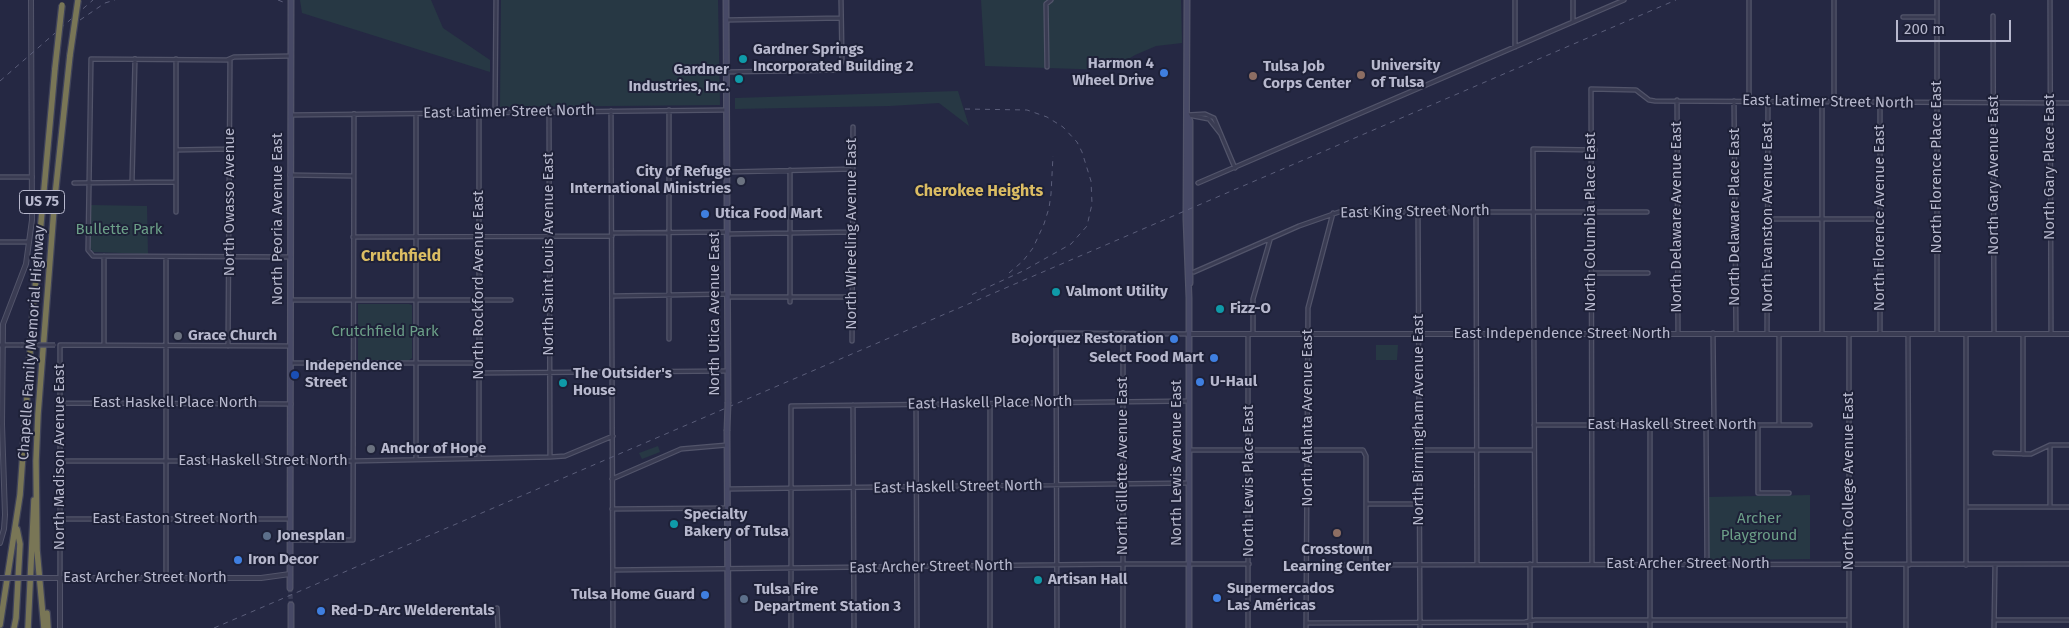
<!DOCTYPE html>
<html>
<head>
<meta charset="utf-8">
<style>
  body { margin:0 }
  #map { position:relative; width:2069px; height:628px; overflow:hidden; background:#252843; font-family:"Fira Sans",sans-serif }
  canvas { display:block }
  .scale { position:absolute; left:1896px; top:20px; width:115px; height:22px; box-sizing:border-box; border:2px solid #b7b8cd; border-top:0; padding-left:6px; font-size:15px; line-height:18px; white-space:nowrap; color:#b7b8cd; -webkit-text-stroke:4px #1e2138; paint-order:stroke }
</style>
</head>
<body>
<div id="map">
<canvas width="2069" height="628"></canvas>
<div class="scale">200 m</div>
</div>
<script>
const c = document.querySelector('canvas').getContext('2d');
c.lineJoin = 'round';
function paint(path, color) {
  c.fillStyle = color;
  c.fill(path, 'evenodd');
}
function toPath(rows) {
  const path = new Path2D();
  for (const r of rows) {
    path.moveTo(r[0], r[1]);
    for (let i = 2; i < r.length; i += 2) path.lineTo(r[i], r[i + 1]);
  }
  return path;
}
function strokePath(path, color, width, dash) {
  c.strokeStyle = color;
  c.lineWidth = width;
  c.lineCap = dash ? 'butt' : 'round';
  c.setLineDash(dash || []);
  c.stroke(path);
}
function label(font, color, halo, rows, align = 'center') {
  c.font = font + ' "Fira Sans",sans-serif';
  c.lineWidth = 4;
  c.setLineDash([]);
  c.textBaseline = 'middle';
  c.strokeStyle = halo;
  c.fillStyle = color;
  for (const [text, x, y, turn = 0] of rows) {
    c.save();
    c.translate(x, y);
    c.rotate((+turn || 0) * Math.PI / 180);
    c.textAlign = isNaN(turn) ? turn : align;
    if (halo) c.strokeText(text, 0, 0);
    c.fillText(text, 0, 0);
    c.restore();
  }
}
paint(toPath([
  [300,0,431,0,443,28,490,60,490,72,302,13],
  [501,0,718,0,720,105,500,107],
  [981,0,1181,0,1182,43,1156,46,1135,55,1110,70,985,66],
  [958,91,969,126,939,103,890,106,735,109,735,98],
  [91,205,147,206,148,254,93,252,90,247],
  [358,304,409,304,412,305,412,358,408,361,358,360],
  [1376,345,1398,345,1397,360,1376,360],
  [658,446,660,452,642,459,639,453],
  [1810,495,1810,559,1709,560,1708,497]
]), '#273844');
strokePath(toPath([
  [290,588,291,605]
]), '#3b3e58', 4.5, [4.5, 2]);
const minor = toPath([
  [1515,0,1515,47],
  [1573,0,1573,22],
  [1749,0,1749,101],
  [2050,0,2051,334],
  [1993,16,1994,334],
  [1903,17,1937,17],
  [726,20,841,18],
  [291,56,234,57,227,60,91,59,88,250,93,256,291,257],
  [1047,67,1046,4,1051,0],
  [726,72,839,70,842,60,841,0],
  [1677,100,1678,334],
  [1734,101,1736,334],
  [1834,101,1834,0],
  [549,111,550,457],
  [611,111,613,628],
  [479,112,479,458],
  [495,112,496,0],
  [291,115,726,110],
  [1187,115,1205,114,1214,118,1235,168],
  [1188,115,1209,119,1220,133],
  [176,150,230,149],
  [790,170,790,302],
  [727,172,853,169],
  [290,175,353,176],
  [0,177,32,177],
  [132,182,135,59],
  [74,183,176,182],
  [1198,183,1624,0],
  [1476,211,1477,565],
  [176,212,176,59],
  [1418,212,1420,628],
  [1768,219,1880,219],
  [612,233,727,232],
  [727,234,853,232],
  [353,237,612,236],
  [0,242,29,242],
  [104,256,104,345],
  [166,257,166,578],
  [1194,272,1299,226,1339,212,1647,212],
  [1591,273,1648,273],
  [613,296,727,294],
  [727,297,852,297],
  [291,300,511,300],
  [1123,333,1123,628],
  [1713,333,1714,425],
  [1253,334,1253,299,1270,240],
  [1767,334,1768,101],
  [1779,334,1779,425],
  [1822,334,1822,101],
  [1849,334,1849,628],
  [1880,334,1880,103],
  [1908,334,1909,565],
  [1937,334,1937,0],
  [1966,334,1966,565],
  [2023,334,2023,454],
  [669,339,669,110],
  [852,341,853,127],
  [0,345,21,345],
  [228,346,230,59],
  [291,363,479,363],
  [479,373,727,371],
  [60,403,291,404],
  [916,404,917,628],
  [990,404,990,628],
  [853,405,854,628],
  [1534,425,1810,425],
  [1650,425,1650,628],
  [1706,425,1707,564],
  [1758,425,1758,493,1789,493],
  [2050,445,2050,507],
  [1189,450,1363,450,1366,456,1366,565],
  [1419,450,1534,450],
  [1995,453,2031,454,2050,445,2069,445],
  [416,459,416,114],
  [60,461,354,461,550,457,565,456,613,436],
  [612,479,681,449,727,445],
  [728,489,1189,483],
  [1367,504,1419,504],
  [1966,507,2069,507],
  [612,509,728,508],
  [61,519,290,519],
  [290,540,353,540,354,114],
  [1535,564,1533,149,1595,150],
  [1592,564,1591,89,1636,90,1649,100,1655,101,2069,103],
  [1307,565,2069,564],
  [613,570,1123,564,1249,564],
  [60,578,60,345,290,346],
  [497,608,498,628],
  [1994,620,2069,620],
  [1306,623,1525,622,1535,620,1849,620],
  [791,628,791,406,1189,401],
  [1057,628,1056,333,1188,334],
  [1248,628,1248,334],
  [1306,628,1308,308,1333,213],
  [1530,628,1530,564],
  [1906,628,1906,565],
  [1994,628,1995,565]
]);
const tertiary = toPath([
  [1188,334,2069,334],
  [0,543,4,529,5,515,2,424,3,324,26,264,32,220,31,0],
  [52,578,261,578,290,574],
  [60,628,60,578]
]);
const secondary = toPath([
  [726,0,728,402],
  [1187,0,1186,219,1189,298,1189,628],
  [1187,115,1190,121,1190,283],
  [727,431,728,628],
  [290,588,291,0],
  [291,605,291,628]
]);
const motorway = toPath([
  [47,613,48,628],
  [0,625,20,495,33,311,55,68],
  [14,628,16,618,20,544,17,529],
  [28,628,34,500],
  [44,628,37,550,36,461,38,414,55,196,70,55]
]);
strokePath(minor, '#52546a', 5.5);
strokePath(tertiary, '#52546a', 6);
strokePath(secondary, '#52546a', 7);
strokePath(motorway, '#41445a', 8);
strokePath(minor, '#3a3c53', 3);
strokePath(tertiary, '#3a3c53', 4);
strokePath(secondary, '#474966', 4.5);
strokePath(motorway, '#797656', 5.5);
strokePath(toPath([
  [278,0,283,2],
  [80,20,105,3,115,0],
  [0,81,93,0],
  [965,109,1027,110,1047,117,1063,127,1077,142,1082,152,1091,181,1092,204,1087,226,1071,244,1023,271,971,295],
  [1009,273,1023,261,1033,248,1044,224,1049,208,1051,194,1053,156],
  [214,628,1676,0]
]), '#5b5e7a', 1, [5, 5]);
const minorBridge = toPath([
  [21,345,55,345]
]);
const tertiaryBridge = toPath([
  [0,578,52,578]
]);
const secondaryBridge = toPath([
  [727,431,728,402]
]);
const motorwayBridge = toPath([
  [70,55,78,0],
  [55,68,62,5]
]);
strokePath(minorBridge, '#52546a', 5.5, []);
strokePath(tertiaryBridge, '#52546a', 6, []);
strokePath(secondaryBridge, '#52546a', 7, []);
strokePath(motorwayBridge, '#41445a', 8, []);
strokePath(minorBridge, '#3a3c53', 3);
strokePath(tertiaryBridge, '#3a3c53', 4);
strokePath(secondaryBridge, '#474966', 4.5);
strokePath(motorwayBridge, '#797656', 5.5);
for (const [x, y, r, color] of [
  [743,59,5,"#0f9aa8"],
  [1164,73,5,"#3f7fe0"],
  [1361,75,5,"#8d6e63"],
  [1253,76,5,"#8d6e63"],
  [739,79,5,"#0f9aa8"],
  [741,181,5,"#6b7280"],
  [705,214,5,"#3f7fe0"],
  [1056,292,5,"#0f9aa8"],
  [1220,309,5,"#0f9aa8"],
  [178,336,5,"#6b7280"],
  [1174,339,5,"#3f7fe0"],
  [1214,358,5,"#3f7fe0"],
  [295,375,5,"#1a4fb4"],
  [1200,382,5,"#3f7fe0"],
  [563,383,5,"#0f9aa8"],
  [371,449,5,"#6b7280"],
  [674,524,5,"#0f9aa8"],
  [1337,533,5,"#8d6e63"],
  [267,536,5,"#5c6f8a"],
  [238,560,5,"#3f7fe0"],
  [1038,580,5,"#0f9aa8"],
  [705,595,5,"#3f7fe0"],
  [1217,598,5,"#3f7fe0"],
  [744,599,5,"#5c6f8a"],
  [321,611,5,"#3f7fe0"]
]) {
  const dot = new Path2D();
  dot.arc(x, y, r, 0, 2 * Math.PI);
  c.fillStyle = color;
  c.fill(dot);
  strokePath(dot, '#1e2138', 2);
}
for (const [x, y, w] of [
  [42,202,45]
]) {
  const box = new Path2D();
  box.roundRect(x - w / 2, y - 11.5, w, 23, 4);
  c.fillStyle = '#1e2138';
  c.fill(box);
  strokePath(box, '#b7b8cd', 1);
}
label('bold 14px', '#b7b8cd', null, [
  ["US 75",42,202]
]);
label('bold 15px', '#b7b8cd', '#1e2138', [
  ["Gardner Springs",753,50],
  ["Incorporated Building 2",753,67],
  ["Harmon 4",1154,64,"right"],
  ["Wheel Drive",1154,81,"right"],
  ["University",1371,66],
  ["of Tulsa",1371,83],
  ["Tulsa Job",1263,67],
  ["Corps Center",1263,84],
  ["Gardner",729,70,"right"],
  ["Industries, Inc.",729,87,"right"],
  ["City of Refuge",731,172,"right"],
  ["International Ministries",731,189,"right"],
  ["Utica Food Mart",715,214],
  ["Valmont Utility",1066,292],
  ["Fizz-O",1230,309],
  ["Grace Church",188,336],
  ["Bojorquez Restoration",1164,339,"right"],
  ["Select Food Mart",1204,358,"right"],
  ["Independence",305,366],
  ["Street",305,383],
  ["The Outsider's",573,374],
  ["House",573,391],
  ["U-Haul",1210,382],
  ["Anchor of Hope",381,449],
  ["Specialty",684,515],
  ["Bakery of Tulsa",684,532],
  ["Jonesplan",277,536],
  ["Crosstown",1337,550,"center"],
  ["Learning Center",1337,567,"center"],
  ["Iron Decor",248,560],
  ["Artisan Hall",1048,580],
  ["Supermercados",1227,589],
  ["Las Américas",1227,606],
  ["Tulsa Fire",754,590],
  ["Department Station 3",754,607],
  ["Tulsa Home Guard",695,595,"right"],
  ["Red-D-Arc Welderentals",331,611]
], 'left');
label('15px', '#b7b8cd', '#1e2138', [
  ["East Latimer Street North",1828,102,1],
  ["East Latimer Street North",509,112,-1],
  ["North Florence Place East",1937,167,-90],
  ["North Gary Place East",2050,167,-90],
  ["North Gary Avenue East",1994,175,-90],
  ["North Owasso Avenue",230,202,-90],
  ["East King Street North",1415,212,-1],
  ["North Delaware Avenue East",1677,217,-90],
  ["North Delaware Place East",1735,217,-90],
  ["North Evanston Avenue East",1768,217,-90],
  ["North Florence Avenue East",1880,218,-90],
  ["North Peoria Avenue East",278,219,-90],
  ["North Columbia Place East",1591,222,-90],
  ["North Wheeling Avenue East",852,234,-90],
  ["North Saint Louis Avenue East",549,254,-90],
  ["North Rockford Avenue East",479,285,-90],
  ["North Utica Avenue East",715,314,-90],
  ["East Independence Street North",1562,334],
  ["Chapelle Family Memorial Highway",32,343,-86],
  ["East Haskell Place North",175,403],
  ["East Haskell Place North",990,403,-1],
  ["North Atlanta Avenue East",1308,418,-90],
  ["North Birmingham Avenue East",1419,420,-90],
  ["East Haskell Street North",1672,425],
  ["North Madison Avenue East",60,457,-90],
  ["East Haskell Street North",263,461],
  ["North Lewis Avenue East",1177,463,-90],
  ["North Gillette Avenue East",1123,466,-90],
  ["North Lewis Place East",1249,481,-90],
  ["North College Avenue East",1849,481,-90],
  ["East Haskell Street North",958,487,-1],
  ["East Easton Street North",175,519],
  ["East Archer Street North",1688,564],
  ["East Archer Street North",931,567,-1],
  ["East Archer Street North",145,578]
]);
label('15px', '#6c9f88', '#1e2138', [
  ["Bullette Park",119,230],
  ["Crutchfield Park",385,332],
  ["Archer",1759,519],
  ["Playground",1759,536]
]);
label('bold 16px', '#dcbd63', '#1e2138', [
  ["Cherokee Heights",979,192],
  ["Crutchfield",401,257]
]);
</script>
</body>
</html>
